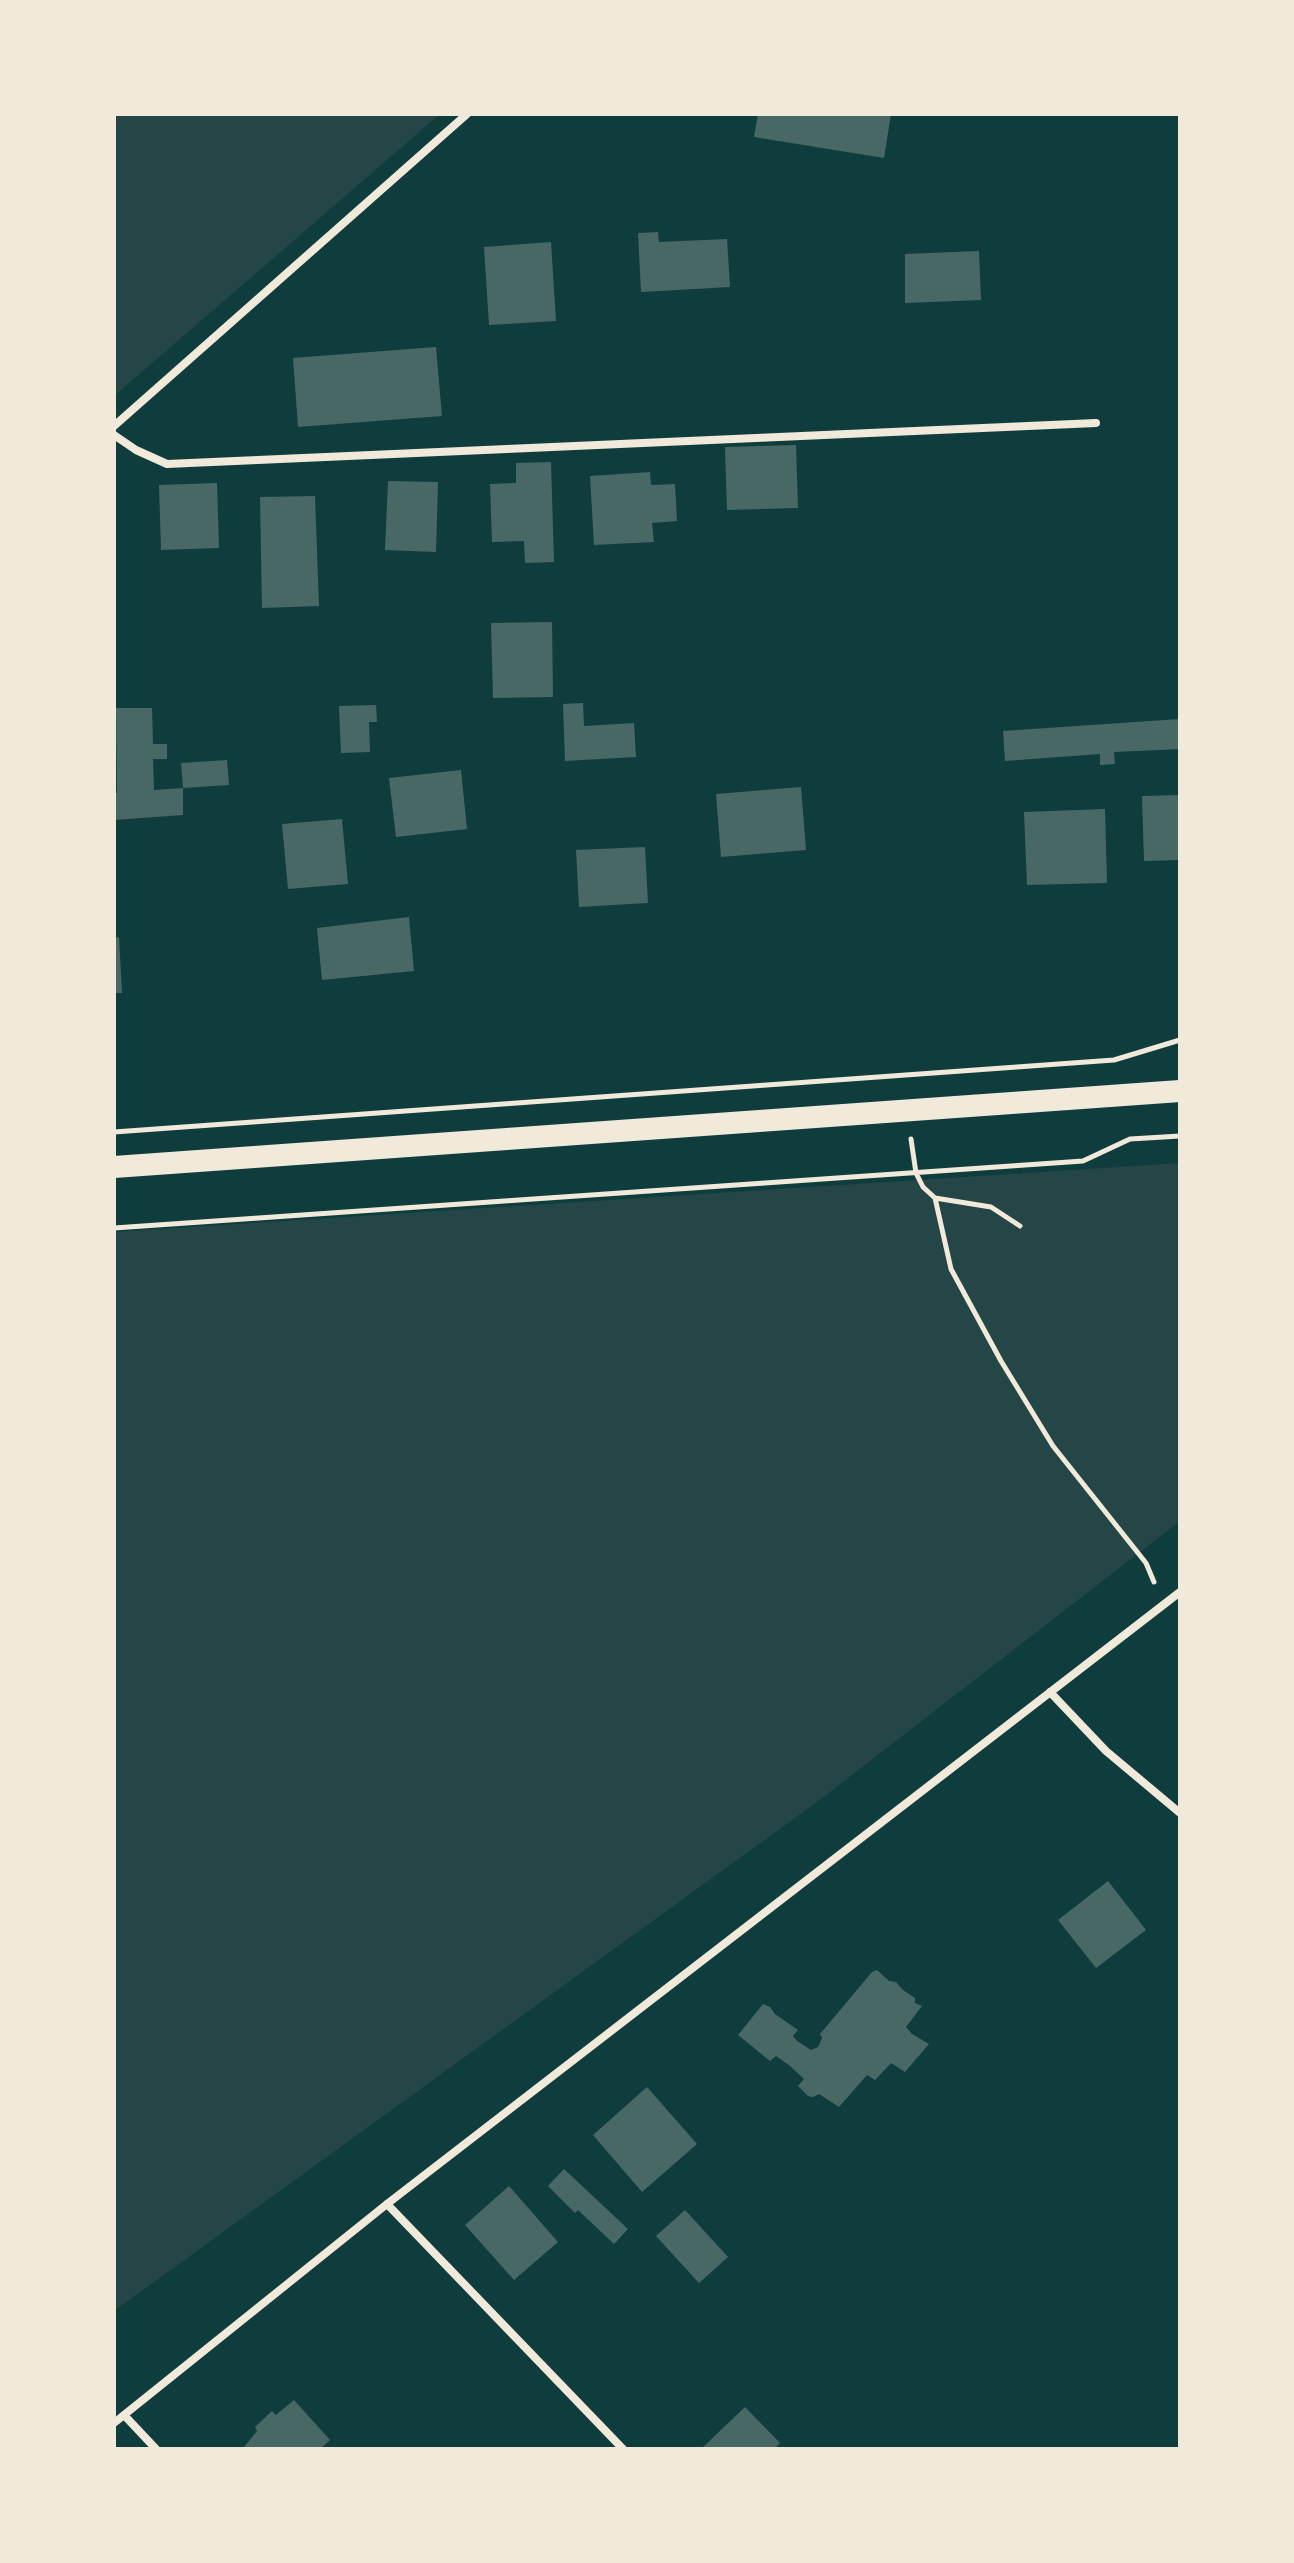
<!DOCTYPE html>
<html>
<head>
<meta charset="utf-8">
<style>
  body { margin:0 }
  #map { position:relative; width:1294px; height:2563px; overflow:hidden; background:#0f3d3e; font-family:Commissioner,sans-serif }
  canvas { display:block }
  .frame { position:absolute; inset:0; border:116px solid #f1e9da; pointer-events:none }
</style>
</head>
<body>
<div id="map">
<canvas width="1294" height="2563"></canvas>
<div class="frame"></div>
</div>
<script>
const c = document.querySelector('canvas').getContext('2d');
c.lineJoin = 'round';
function paint(path, color) {
  c.fillStyle = color;
  c.fill(path, 'evenodd');
}
function toPath(rows) {
  const path = new Path2D();
  for (const r of rows) {
    path.moveTo(r[0], r[1]);
    for (let i = 2; i < r.length; i += 2) path.lineTo(r[i], r[i + 1]);
  }
  return path;
}
function strokePath(path, color, width, dash) {
  c.strokeStyle = color;
  c.lineWidth = width;
  c.lineCap = dash ? 'butt' : 'round';
  c.setLineDash(dash || []);
  c.stroke(path);
}
paint(toPath([
  [114,114,440,114,114,396],
  [1180,1163,1180,1521,817,1802,114,2311,114,1232]
]), '#244646');
paint(toPath([
  [758,114,891,114,884,158,754,137],
  [658,232,659,242,727,239,730,287,641,292,638,233],
  [551,242,556,321,489,325,484,247],
  [979,251,981,300,905,303,905,254],
  [436,347,442,416,298,427,293,358],
  [796,445,798,508,727,510,725,447],
  [551,462,554,562,525,563,524,541,492,542,490,484,516,483,516,463],
  [650,472,651,485,675,484,677,521,652,523,654,542,594,545,590,476],
  [388,481,438,482,436,552,385,550],
  [217,483,219,548,161,550,159,485],
  [315,496,319,606,262,608,260,497],
  [552,622,553,697,493,698,491,623],
  [583,703,584,726,634,723,636,757,565,761,563,704],
  [376,705,377,722,369,722,370,752,341,753,339,706],
  [116,708,152,708,153,744,167,744,167,759,153,759,154,790,183,788,181,763,227,760,229,785,183,788,183,815,114,820,114,793,117,793],
  [1180,719,1180,749,1114,752,1115,764,1100,765,1100,754,1005,761,1003,731],
  [461,770,467,829,396,837,389,778],
  [801,787,806,850,721,857,716,794],
  [1180,795,1180,860,1144,861,1142,796],
  [1105,809,1107,883,1027,885,1024,812],
  [342,819,348,884,288,889,282,824],
  [645,847,648,903,579,907,576,850],
  [409,917,414,971,322,980,317,928],
  [119,937,122,993,114,993,114,938],
  [1108,1881,1146,1930,1096,1968,1058,1920],
  [877,1970,889,1981,896,1982,903,1990,915,1998,915,2003,922,2006,906,2027,912,2034,929,2044,905,2072,891,2063,875,2080,867,2075,839,2107,819,2094,813,2097,808,2096,798,2086,804,2079,790,2066,776,2056,770,2061,738,2035,763,2004,770,2007,775,2014,798,2030,793,2036,797,2041,811,2050,818,2047,822,2038,820,2034,872,1972],
  [647,2087,697,2144,642,2192,593,2135],
  [564,2169,628,2229,614,2244,578,2210,575,2213,548,2186],
  [509,2186,558,2242,514,2280,465,2225],
  [685,2210,728,2257,699,2283,656,2236],
  [294,2400,330,2440,320,2449,246,2449,244,2447,257,2431,255,2427,272,2411,276,2415],
  [745,2407,780,2443,774,2449,701,2449]
]), '#486865');
strokePath(toPath([
  [114,1132,1114,1060,1180,1040],
  [911,1139,916,1173,923,1187,935,1198,991,1207,1020,1226],
  [935,1198,951,1269,1001,1361,1053,1446,1146,1563,1154,1582],
  [114,1228,1083,1161,1130,1139,1180,1136]
]), '#f1e9da', 5);
strokePath(toPath([
  [114,426,467,114],
  [114,435,136,450,167,464,1096,423],
  [1050,1692,1106,1751,1180,1813],
  [387,2204,623,2449],
  [124,2415,156,2449],
  [114,2423,387,2204,1180,1592]
]), '#f1e9da', 8);
strokePath(toPath([
  [114,1167,1180,1091]
]), '#f1e9da', 22);
</script>
</body>
</html>
